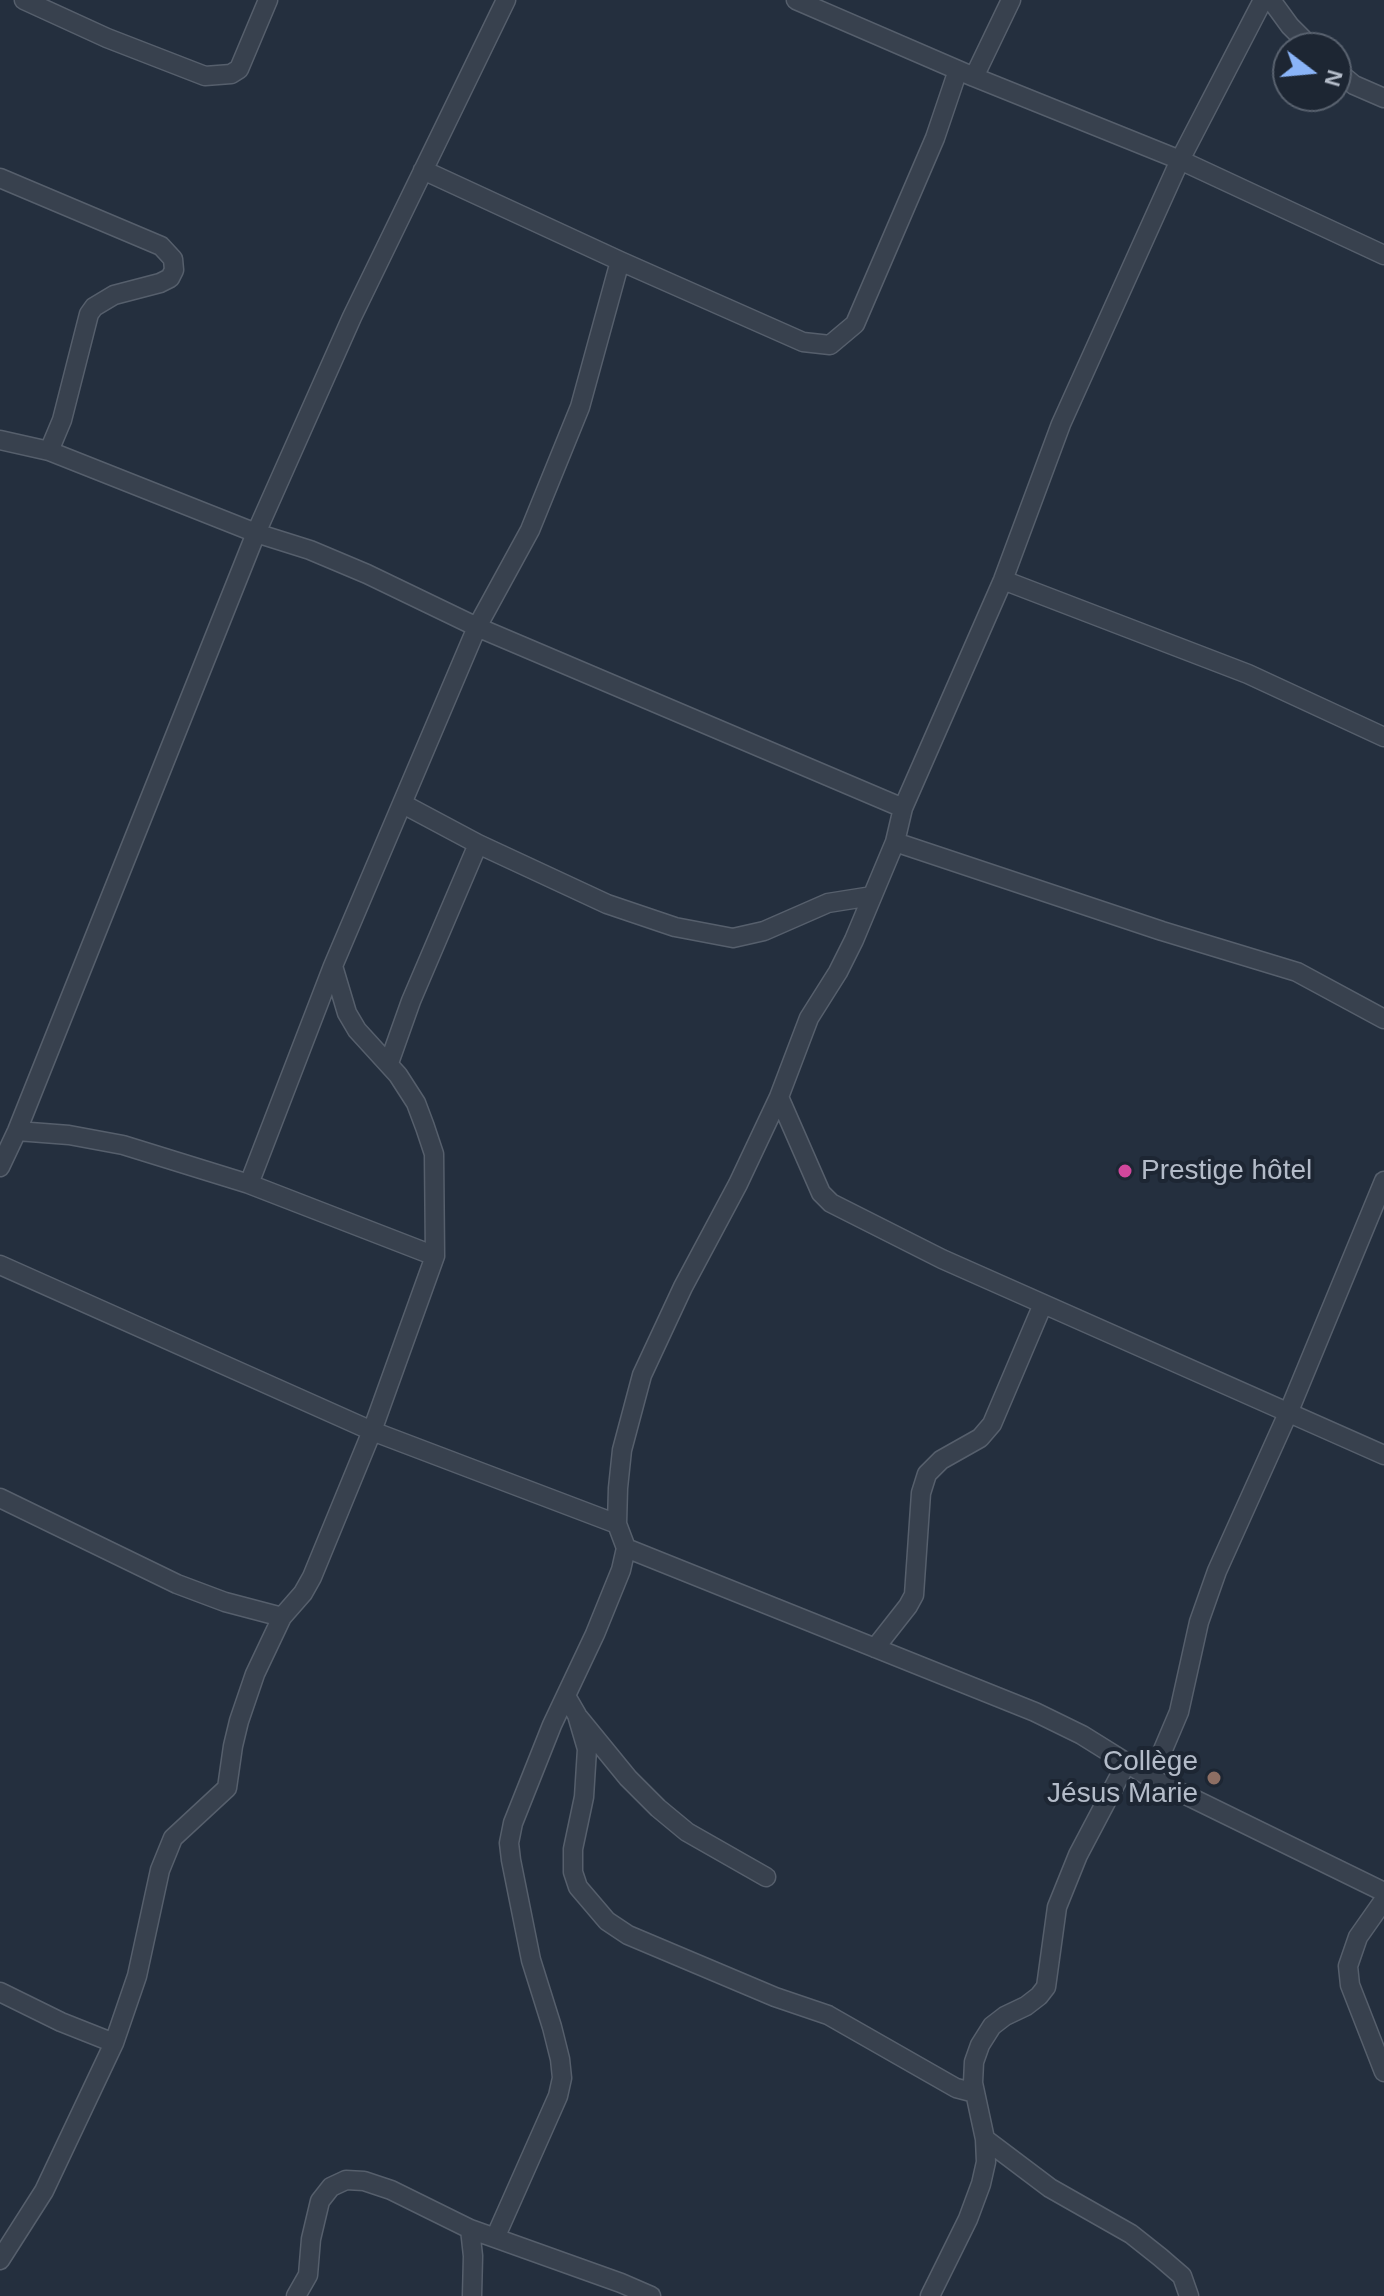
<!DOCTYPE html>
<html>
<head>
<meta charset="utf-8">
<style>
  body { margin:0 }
  #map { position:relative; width:1384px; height:2296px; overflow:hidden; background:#242f3e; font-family:Arial,sans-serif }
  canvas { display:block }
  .north { position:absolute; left:1272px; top:32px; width:80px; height:80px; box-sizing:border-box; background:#1d2633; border:2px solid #59626f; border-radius:50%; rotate:106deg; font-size:22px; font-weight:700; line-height:32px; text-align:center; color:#b4bcc9 }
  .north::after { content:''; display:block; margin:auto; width:28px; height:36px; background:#8ab4f8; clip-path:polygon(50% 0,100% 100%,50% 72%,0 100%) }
</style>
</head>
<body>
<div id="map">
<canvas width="1384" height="2296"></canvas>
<div class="north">N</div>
</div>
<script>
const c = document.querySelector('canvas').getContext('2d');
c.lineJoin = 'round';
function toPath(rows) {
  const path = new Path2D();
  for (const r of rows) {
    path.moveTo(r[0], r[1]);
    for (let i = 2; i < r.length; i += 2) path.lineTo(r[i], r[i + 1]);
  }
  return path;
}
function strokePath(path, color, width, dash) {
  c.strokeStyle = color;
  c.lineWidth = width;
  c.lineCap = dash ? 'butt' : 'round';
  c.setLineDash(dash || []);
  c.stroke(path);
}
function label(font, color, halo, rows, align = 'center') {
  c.font = font + ' Arial,sans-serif';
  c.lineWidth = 8;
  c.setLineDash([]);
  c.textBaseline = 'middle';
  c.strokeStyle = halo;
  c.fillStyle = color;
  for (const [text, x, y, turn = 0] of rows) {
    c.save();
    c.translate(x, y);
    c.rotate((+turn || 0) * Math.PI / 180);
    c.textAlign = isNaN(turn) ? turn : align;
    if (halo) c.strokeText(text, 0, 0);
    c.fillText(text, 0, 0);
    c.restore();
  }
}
const minor = toPath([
  [24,0,107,38,205,76,231,74,239,69,268,0],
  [796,0,974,77,1180,160,1384,255],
  [1271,0,1290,26,1312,48],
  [1336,70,1354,85,1384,98],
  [974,77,1011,0],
  [423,170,620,261,803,342,830,345,855,324,935,138,958,70],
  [0,178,161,246,173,259,174,270,170,278,160,283,114,295,94,307,89,314,62,420,49,451],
  [0,440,49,451,256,533,310,550,367,574,477,627,903,808],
  [1003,580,1248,674,1384,737],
  [403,804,478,844,607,904,675,927,733,938,764,931,828,903,872,896],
  [895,842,1162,931,1297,972,1384,1019],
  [389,1063,411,1001,478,844],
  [779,1097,821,1193,831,1203,942,1259,1384,1455],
  [17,1131,69,1135,123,1145,249,1184,435,1256],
  [0,1167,17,1131,256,533,352,317,506,0],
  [249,1184,333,966],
  [0,1265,372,1431,617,1524],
  [0,1498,177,1584,225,1602,282,1617,303,1593,312,1577,372,1431,435,1256,434,1154,425,1127,416,1103,398,1075,357,1030,347,1013,333,966,477,627,530,530,580,407,620,261],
  [626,1548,1035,1712,1082,1735,1151,1778,1384,1892],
  [875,1648,908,1606,914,1595,921,1493,927,1474,941,1460,980,1438,992,1424,1043,1304],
  [566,1696,577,1715,587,1749,584,1797,573,1849,573,1872,578,1887,607,1921,628,1935,775,1997,828,2015,956,2088,975,2093],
  [579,1718,628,1778,658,1808,687,1832,766,1877],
  [1151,1778,1179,1712,1199,1622,1217,1571,1289,1411,1384,1181],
  [1384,1900,1358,1937,1348,1966,1350,1985,1384,2072],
  [0,1992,61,2022,114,2043],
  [985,2139,1050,2188,1131,2234,1160,2257,1182,2276,1189,2296],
  [470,2229,473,2256,472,2296],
  [495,2238,558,2096,562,2078,560,2059,552,2027,531,1960,511,1860,509,1843,513,1823,552,1725,595,1634,621,1570,626,1548,617,1524,618,1488,622,1450,642,1375,683,1287,738,1184,779,1097,809,1018,838,972,854,940,895,842,903,808,1003,580,1061,424,1180,160,1263,0],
  [0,2260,44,2191,114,2043,137,1976,160,1870,173,1838,227,1788,233,1746,239,1721,255,1674,282,1617],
  [296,2296,308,2275,311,2239,320,2201,331,2187,346,2180,364,2181,391,2190,470,2229,621,2283,651,2296],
  [930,2296,968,2219,981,2184,986,2162,985,2139,973,2083,974,2062,980,2045,992,2026,1005,2016,1026,2006,1039,1996,1046,1987,1057,1907,1078,1855,1127,1762]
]);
strokePath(minor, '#565f6c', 21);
strokePath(minor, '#38414e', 18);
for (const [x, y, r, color] of [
  [1125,1171,8,"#d1479c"],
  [1214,1778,8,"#8d6e63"]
]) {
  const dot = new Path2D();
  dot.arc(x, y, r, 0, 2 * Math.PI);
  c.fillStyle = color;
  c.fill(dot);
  strokePath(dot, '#1d2633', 3);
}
label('28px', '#b4bcc9', '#1d2633', [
  ["Prestige hôtel",1141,1171],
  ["Collège",1198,1762,"right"],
  ["Jésus Marie",1198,1794,"right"]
], 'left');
</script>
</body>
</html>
